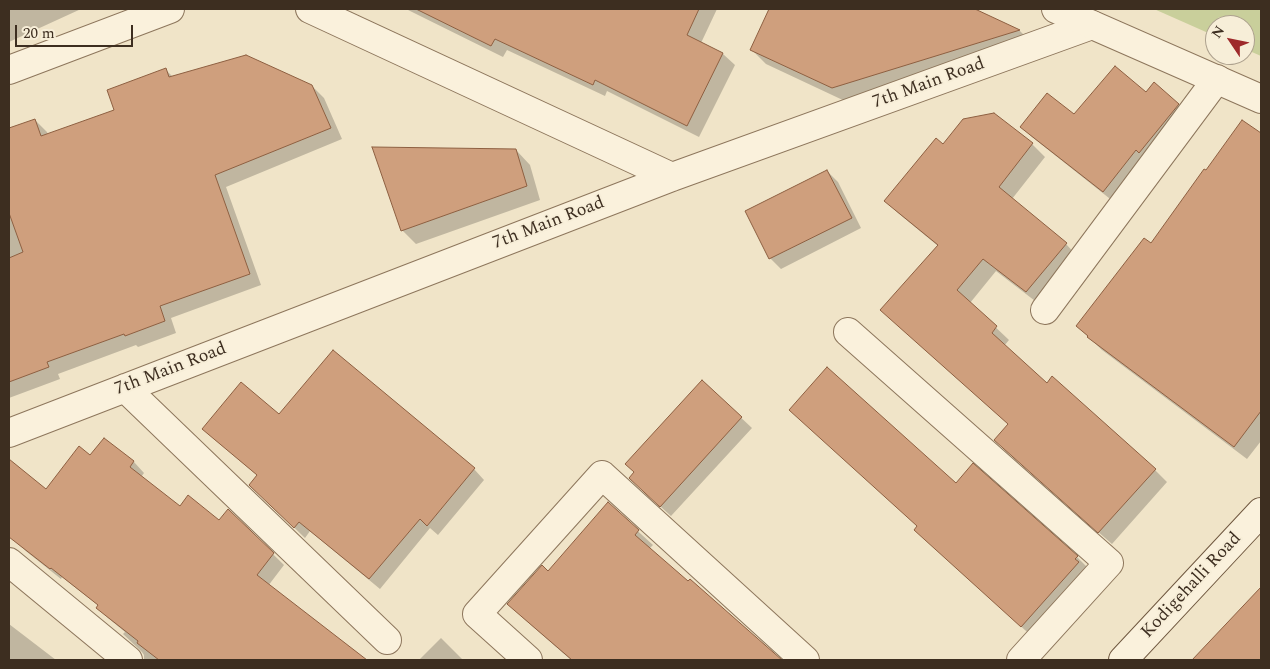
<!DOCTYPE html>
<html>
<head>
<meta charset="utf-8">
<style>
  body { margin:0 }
  #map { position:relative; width:1270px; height:669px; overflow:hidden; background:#f0e4c8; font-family:Spectral,serif }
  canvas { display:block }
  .frame { position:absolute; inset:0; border:10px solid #3d2e20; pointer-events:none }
  .north { position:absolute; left:1205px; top:15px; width:50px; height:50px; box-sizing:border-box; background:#f7eed8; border:1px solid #ada18e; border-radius:50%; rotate:304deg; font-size:14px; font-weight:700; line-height:20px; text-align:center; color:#3d2e20 }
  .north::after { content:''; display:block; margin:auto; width:18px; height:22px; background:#9e2a2b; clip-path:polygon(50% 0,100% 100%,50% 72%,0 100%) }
  .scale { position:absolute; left:15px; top:25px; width:118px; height:22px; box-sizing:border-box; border:2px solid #3d2e20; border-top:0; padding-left:6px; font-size:15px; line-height:18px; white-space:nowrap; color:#3d2e20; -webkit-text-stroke:4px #f7eed8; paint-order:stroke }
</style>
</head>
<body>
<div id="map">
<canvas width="1270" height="669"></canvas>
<div class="frame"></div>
<div class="north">N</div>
<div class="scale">20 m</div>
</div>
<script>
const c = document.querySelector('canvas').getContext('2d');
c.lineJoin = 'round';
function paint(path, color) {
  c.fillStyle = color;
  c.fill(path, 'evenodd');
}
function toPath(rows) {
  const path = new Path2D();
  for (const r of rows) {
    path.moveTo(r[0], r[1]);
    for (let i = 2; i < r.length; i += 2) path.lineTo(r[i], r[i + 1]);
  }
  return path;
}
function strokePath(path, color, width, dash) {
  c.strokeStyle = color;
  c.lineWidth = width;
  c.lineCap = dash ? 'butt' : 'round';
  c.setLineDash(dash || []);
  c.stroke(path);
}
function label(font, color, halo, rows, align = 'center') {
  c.font = font + ' Spectral,serif';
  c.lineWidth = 4;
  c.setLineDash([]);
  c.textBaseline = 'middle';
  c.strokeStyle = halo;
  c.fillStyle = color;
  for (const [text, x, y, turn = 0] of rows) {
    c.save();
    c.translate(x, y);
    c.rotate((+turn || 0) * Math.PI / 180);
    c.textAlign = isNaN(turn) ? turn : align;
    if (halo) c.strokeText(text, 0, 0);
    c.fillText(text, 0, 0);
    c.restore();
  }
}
paint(toPath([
  [1154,9,1261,9,1261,56,1245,49,1245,25,1215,25,1215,36]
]), '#c9cf9b');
paint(toPath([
  [9,9,81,9,9,42],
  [406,9,717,9,701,43,723,54,735,65,699,137,607,91,605,96,507,50,503,57],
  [771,9,972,9,1020,31,1033,44,847,102,766,64,752,50],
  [166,70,173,77,312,86,324,98,342,139,226,187,261,285,171,318,176,333,138,347,136,345,58,374,60,379,9,398,9,130,35,120,47,132,48,135,116,111],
  [1146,94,1173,100,1184,111,1114,202,1032,137,1022,127,1075,116],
  [1242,121,1261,135,1261,441,1247,459,1102,350,1077,326,1151,245,1206,172],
  [1032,144,1045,157,1012,199,1066,244,1078,257,1039,304,996,271,970,303,1009,340,1004,346,1047,384,1155,470,1167,482,1112,544,1008,453,995,440,1009,425,894,322,938,246,898,213,886,201,943,146],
  [516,150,530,165,540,200,416,244,402,230],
  [827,171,838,182,861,228,781,269,770,258,747,212],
  [333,352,474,469,484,480,438,535,430,528,380,589,310,531,305,538,250,485,258,476,214,439,204,429,279,416],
  [702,381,752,428,671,516,641,489],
  [104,439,134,462,144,473,141,477,180,508,219,522,229,511,284,565,268,586,358,655,363,660,144,660,144,655,142,652,123,634,125,632,108,618,98,608,99,606,62,577,61,579,27,552,9,536,9,461,46,490,90,457],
  [608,504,653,545,649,549,688,582,740,624,780,660,571,660,523,618,509,604,548,573],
  [930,544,1077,557,1091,571,1036,640],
  [1261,589,1261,660,1194,660],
  [9,624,56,660,9,660],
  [441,638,463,660,419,660]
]), '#0003');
const building = toPath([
  [416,9,699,9,687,35,723,53,687,126,595,80,593,85,495,39,491,46,416,9],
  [769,9,975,9,1020,30,832,88,750,50,769,9],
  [246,55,312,85,331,128,215,175,250,274,160,306,165,321,125,336,124,334,47,362,49,367,9,382,9,258,23,252,9,213,9,128,35,119,41,136,114,110,107,90,166,68,169,77,246,55],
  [1115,66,1146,92,1154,82,1179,104,1139,153,1136,150,1103,192,1020,127,1047,93,1074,114,1115,66],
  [994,113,1033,143,999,187,1067,243,1026,292,983,259,957,290,997,326,992,333,1047,383,1052,376,1156,469,1098,533,994,440,1008,424,880,310,938,245,884,201,936,138,943,144,963,119,994,113],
  [1242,120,1261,133,1261,411,1234,447,1087,337,1088,336,1076,326,1144,238,1151,243,1204,169,1206,170,1242,120],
  [372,147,516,149,527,186,401,231,372,147],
  [827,170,852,218,769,259,745,211,827,170],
  [333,350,475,468,427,526,420,519,369,579,299,522,294,528,249,485,257,475,202,429,241,382,279,414,333,350],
  [827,367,956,483,973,463,1078,556,1075,559,1079,562,1021,627,914,530,917,526,789,410,827,367],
  [702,380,742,417,660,507,629,478,634,472,625,464,702,380],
  [104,438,134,461,130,467,180,506,188,495,219,520,228,509,274,553,257,575,367,660,159,660,137,643,138,641,96,608,98,605,51,568,50,569,9,537,9,459,46,489,79,446,90,455,104,438],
  [608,502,639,530,635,535,688,581,690,579,782,660,572,660,507,604,542,565,548,571,608,502],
  [1261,587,1261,660,1192,660,1261,587]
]);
paint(building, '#cf9f7d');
strokePath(building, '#8d5f41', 1);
const minor = toPath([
  [310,9,672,177],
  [9,70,170,9],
  [1045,310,1217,79],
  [848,332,1109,563,1021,660],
  [125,388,387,640],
  [9,433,672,177,1092,25],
  [9,562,128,660],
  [528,660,477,614,602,475,805,660]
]);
const tertiary = toPath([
  [1056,9,1261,99]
]);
const secondary = toPath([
  [1123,660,1261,512]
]);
strokePath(minor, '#8d765c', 30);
strokePath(tertiary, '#8d765c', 30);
strokePath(secondary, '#6f573f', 30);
strokePath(minor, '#faf1dc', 28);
strokePath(tertiary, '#faf1dc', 28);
strokePath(secondary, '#faf1dc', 28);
label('18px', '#3d2e20', '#f7eed8', [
  ["7th Main Road",929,84,-20],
  ["7th Main Road",549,224,-21],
  ["7th Main Road",171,370,-21],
  ["Kodigehalli Road",1192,586,-47]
]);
</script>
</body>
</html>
